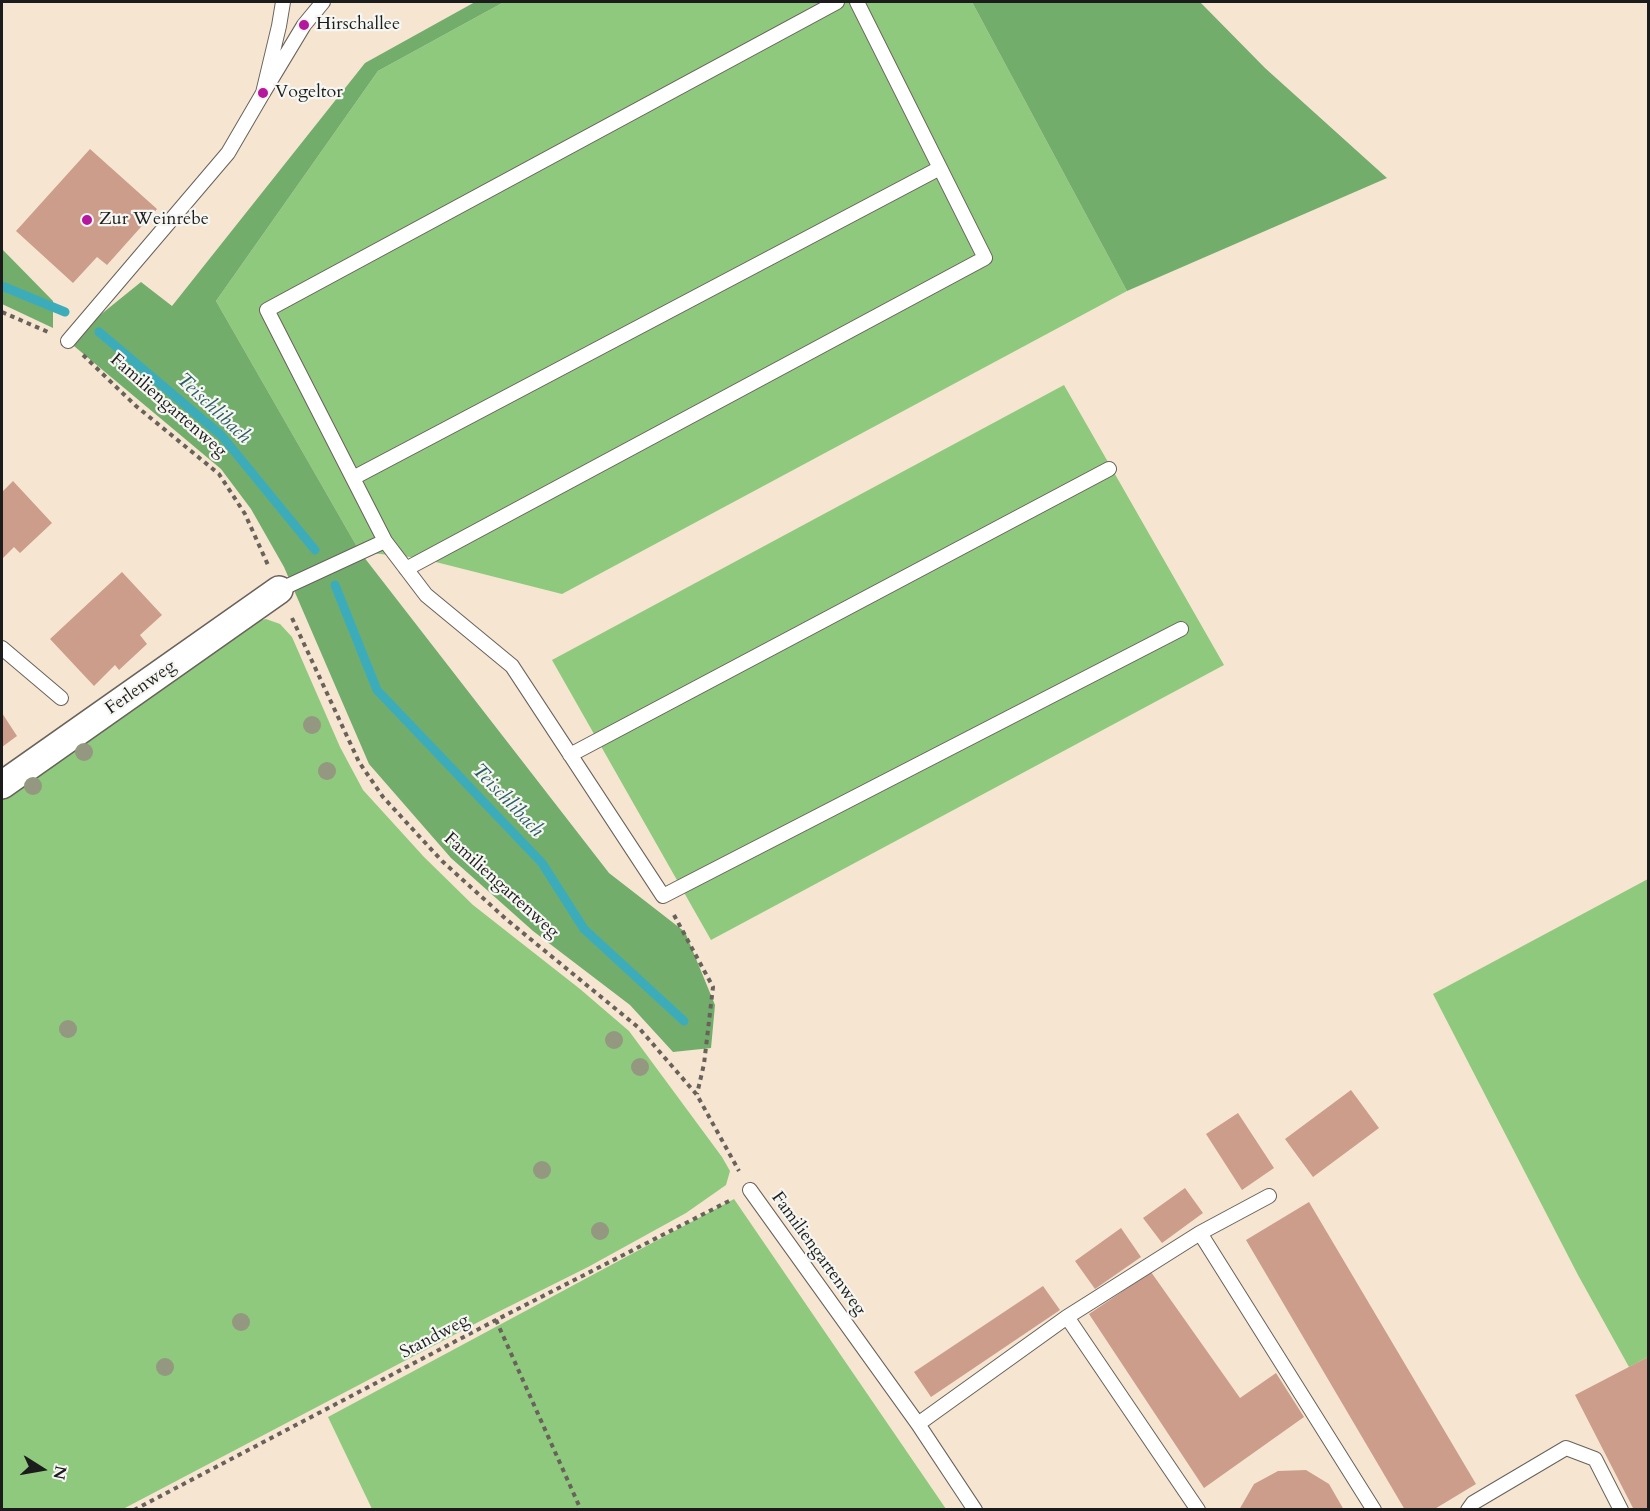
<!DOCTYPE html>
<html>
<head>
<meta charset="utf-8">
<style>
  body { margin:0 }
  #map { position:relative; width:1650px; height:1511px; overflow:hidden; background:#f5e5d1; font-family:Cardo,serif }
  canvas { display:block }
  .frame { position:absolute; inset:0; border:3px solid #1c1c1c; pointer-events:none }
  .north { position:absolute; left:12px; top:1439px; width:60px; height:60px; -webkit-text-stroke:4px #f6f6f2; paint-order:stroke; rotate:101deg; font-size:16px; font-weight:700; line-height:24px; text-align:center; color:#1c1c1c }
  .north::after { content:''; display:block; margin:auto; width:21px; height:27px; background:#1c1c1c; clip-path:polygon(50% 0,100% 100%,50% 72%,0 100%) }
</style>
</head>
<body>
<div id="map">
<canvas width="1650" height="1511"></canvas>
<div class="frame"></div>
<div class="north">N</div>
</div>
<script>
const c = document.querySelector('canvas').getContext('2d');
c.lineJoin = 'round';
function paint(path, color) {
  c.fillStyle = color;
  c.fill(path, 'evenodd');
}
function toPath(rows) {
  const path = new Path2D();
  for (const r of rows) {
    path.moveTo(r[0], r[1]);
    for (let i = 2; i < r.length; i += 2) path.lineTo(r[i], r[i + 1]);
  }
  return path;
}
function strokePath(path, color, width, dash) {
  c.strokeStyle = color;
  c.lineWidth = width;
  c.lineCap = dash ? 'butt' : 'round';
  c.setLineDash(dash || []);
  c.stroke(path);
}
function label(font, color, halo, rows, align = 'center') {
  c.font = font + ' Cardo,serif';
  c.lineWidth = 4.5;
  c.setLineDash([]);
  c.textBaseline = 'middle';
  c.strokeStyle = halo;
  c.fillStyle = color;
  for (const [text, x, y, turn = 0] of rows) {
    c.save();
    c.translate(x, y);
    c.rotate((+turn || 0) * Math.PI / 180);
    c.textAlign = isNaN(turn) ? turn : align;
    if (halo) c.strokeText(text, 0, 0);
    c.fillText(text, 0, 0);
    c.restore();
  }
}
paint(toPath([
  [504,2,972,2,1127,291,562,594,420,558,360,552,216,301,378,71],
  [1064,385,1224,665,711,940,552,660],
  [266,619,280,624,292,637,340,747,363,790,424,857,473,905,580,989,629,1031,722,1157,730,1171,726,1185,686,1213,588,1267,488,1317,123,1509,2,1509,2,793,246,624],
  [1648,879,1648,1357,1629,1367,1578,1275,1433,994],
  [734,1199,946,1509,372,1509,328,1417]
]), '#8ec97d');
paint(toPath([
  [475,2,504,2,378,71,216,301,360,552,609,873,685,932,715,1005,711,1048,673,1052,630,1005,533,931,451,858,369,764,284,567,251,509,221,469,68,341,141,282,172,306,365,63],
  [972,2,1200,2,1265,68,1387,178,1127,291],
  [2,249,53,301,53,328,2,304]
]), '#72ad6c');
strokePath(toPath([
  [2,286,65,312],
  [99,332,221,435,315,550],
  [335,585,377,690,542,863,584,929,684,1021]
]), '#3dacba', 9);
paint(toPath([
  [90,149,157,209,107,265,97,257,73,283,16,231],
  [13,481,52,523,20,553,14,547,2,559,2,492],
  [122,572,162,615,140,635,147,644,119,670,115,665,94,686,50,639],
  [2,713,17,736,2,747],
  [1351,1090,1379,1128,1313,1177,1285,1139],
  [1238,1113,1274,1168,1242,1190,1206,1134],
  [1185,1188,1203,1213,1162,1243,1143,1218],
  [1309,1202,1476,1484,1433,1510,1405,1510,1246,1240],
  [1121,1228,1141,1257,1095,1289,1075,1261],
  [1151,1272,1240,1398,1276,1373,1304,1417,1204,1488,1089,1314],
  [1043,1286,1060,1310,931,1397,914,1372],
  [1648,1357,1648,1510,1634,1510,1575,1395],
  [1306,1470,1329,1484,1344,1510,1239,1510,1254,1484,1278,1471]
]), '#cd9d8c');
const service = toPath([
  [283,2,279,26,263,93,304,25,323,2],
  [837,2,267,310,385,541,426,595,512,666,663,896,1181,629],
  [68,341,228,153,263,93],
  [353,478,940,168],
  [406,569,985,258,857,2],
  [279,590,385,541],
  [2,648,61,698],
  [570,755,1109,469],
  [750,1190,918,1424,975,1510],
  [1200,1233,1374,1510],
  [1067,1317,1198,1510],
  [918,1424,1067,1317,1200,1233,1269,1196],
  [1468,1510,1473,1503,1566,1448,1595,1459,1621,1510]
]);
const minor = toPath([
  [2,785,279,590]
]);
strokePath(service, '#68625b', 16);
strokePath(minor, '#68625b', 30);
strokePath(toPath([
  [2,312,48,332],
  [83,355,136,406,219,474,245,514,268,565],
  [292,618,359,762,383,797,442,861,506,919,639,1028,697,1095,739,1171],
  [674,915,713,987,704,1064,697,1094],
  [496,1320,581,1510],
  [134,1510,496,1320,731,1200]
]), '#68625b', 4, [4.5, 4.5]);
strokePath(service, '#fff', 14);
strokePath(minor, '#fff', 27);
c.fillStyle = '#949880';
for (const [x, y] of [
  [312,725],
  [84,752],
  [327,771],
  [33,786],
  [68,1029],
  [614,1040],
  [640,1067],
  [542,1170],
  [600,1231],
  [241,1322],
  [165,1367]
]) {
  c.beginPath();
  c.arc(x, y, 9, 0, 2 * Math.PI);
  c.fill();
}
for (const [x, y, r, color] of [
  [304,25,6,"#b5179e"],
  [263,93,6,"#b5179e"],
  [87,220,6,"#b5179e"]
]) {
  const dot = new Path2D();
  dot.arc(x, y, r, 0, 2 * Math.PI);
  c.fillStyle = color;
  c.fill(dot);
  strokePath(dot, '#f6f6f2', 2);
}
label('18px', '#1c1c1c', '#f6f6f2', [
  ["Hirschallee",316,25],
  ["Vogeltor",275,93],
  ["Zur Weinrebe",99,220]
], 'left');
label('18px', '#1c1c1c', '#f6f6f2', [
  ["Familiengartenweg",168,406,41],
  ["Ferlenweg",141,688,-35],
  ["Familiengartenweg",501,886,42],
  ["Familiengartenweg",818,1254,54],
  ["Standweg",435,1337,-28]
]);
label('italic 20px', '#2b5d63', '#f6f6f2', [
  ["Teischlibach",213,409,43],
  ["Teischlibach",507,801,46]
]);
</script>
</body>
</html>
